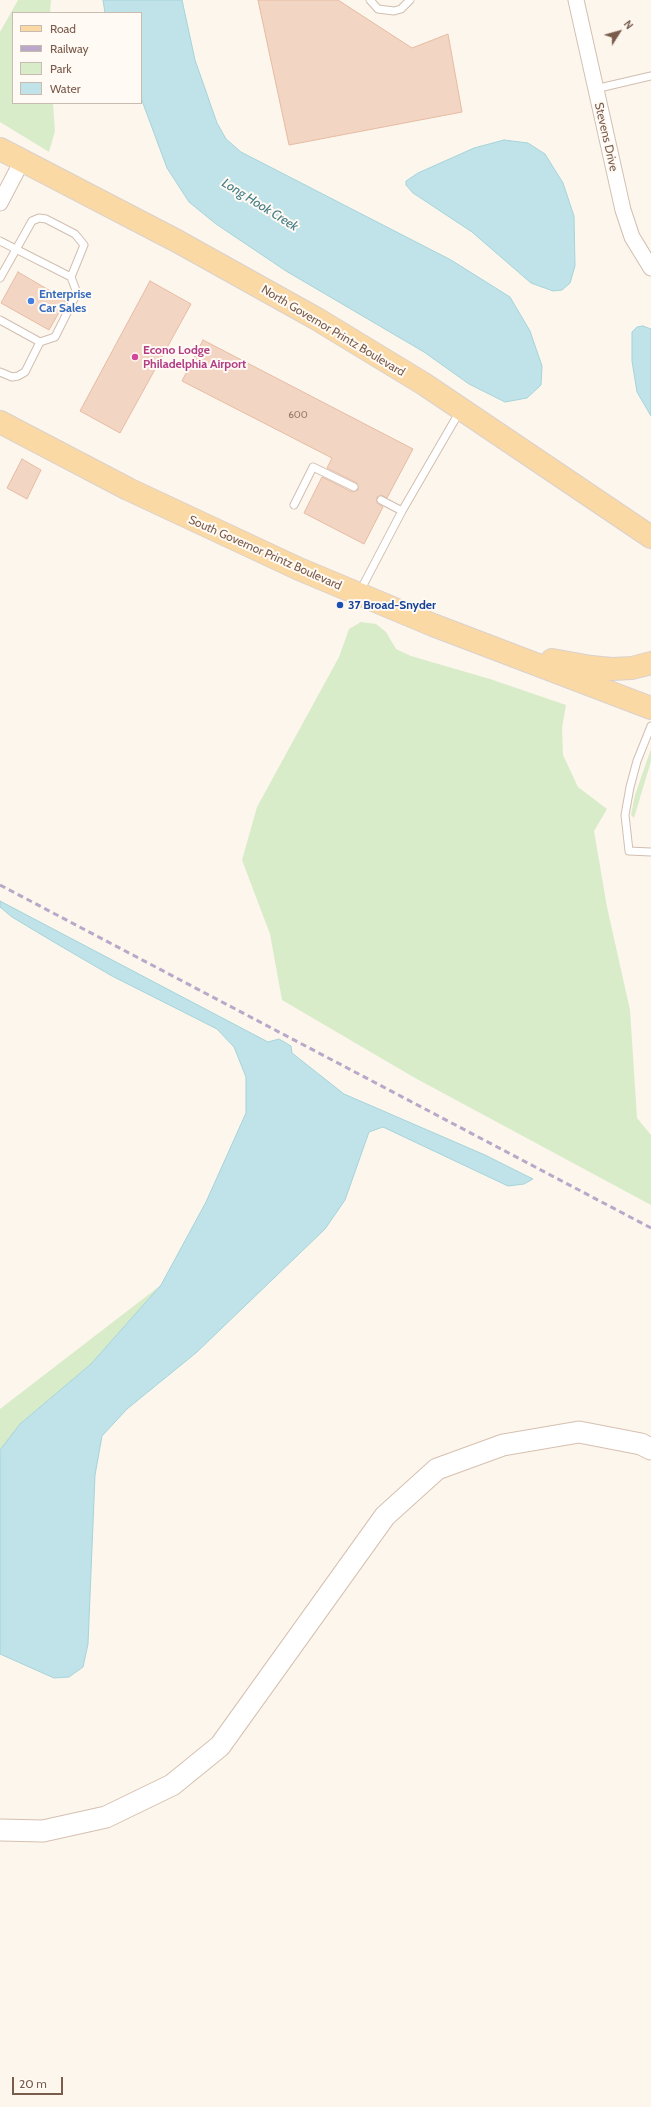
<!DOCTYPE html>
<html>
<head>
<meta charset="utf-8">
<style>
  body { margin:0 }
  #map { position:relative; width:651px; height:2107px; overflow:hidden; background:#fdf6ec; font-family:Cabin,sans-serif }
  canvas { display:block }
  .legend { position:absolute; left:12px; top:12px; width:130px; height:92px; box-sizing:border-box; background:#fffaf3; border:1px solid #cabbb1; margin:0; padding:5px 7px; list-style:none; font-size:12px; color:#7a5c4d }
  .legend li { display:flex; align-items:center; gap:8px; height:20px }
  .legend b { width:20px; border:1px solid #cabbb1 }
  .north { position:absolute; left:599px; top:12px; width:40px; height:40px; -webkit-text-stroke:3px #fffaf3; paint-order:stroke; rotate:53deg; font-size:11px; font-weight:700; line-height:16px; text-align:center; color:#7a5c4d }
  .north::after { content:''; display:block; margin:auto; width:14px; height:18px; background:#7a5c4d; clip-path:polygon(50% 0,100% 100%,50% 72%,0 100%) }
  .scale { position:absolute; left:12px; top:2077px; width:51px; height:18px; box-sizing:border-box; border:2px solid #7a5c4d; border-top:0; padding-left:5px; font-size:12px; line-height:14px; white-space:nowrap; color:#7a5c4d; -webkit-text-stroke:3px #fffaf3; paint-order:stroke }
</style>
</head>
<body>
<div id="map">
<canvas width="651" height="2107"></canvas>
<ul class="legend">
<li><b style="height:5px;background:#fbd9a5"></b>Road</li>
<li><b style="height:5px;background:#b9a8c9"></b>Railway</li>
<li><b style="height:11px;background:#d8ecc9"></b>Park</li>
<li><b style="height:11px;background:#bfe3e8"></b>Water</li>
</ul>
<div class="north">N</div>
<div class="scale">20 m</div>
</div>
<script>
const c = document.querySelector('canvas').getContext('2d');
c.lineJoin = 'round';
function paint(path, color) {
  c.fillStyle = color;
  c.fill(path, 'evenodd');
}
function toPath(rows) {
  const path = new Path2D();
  for (const r of rows) {
    path.moveTo(r[0], r[1]);
    for (let i = 2; i < r.length; i += 2) path.lineTo(r[i], r[i + 1]);
  }
  return path;
}
function strokePath(path, color, width, dash) {
  c.strokeStyle = color;
  c.lineWidth = width;
  c.lineCap = dash ? 'butt' : 'round';
  c.setLineDash(dash || []);
  c.stroke(path);
}
function label(font, color, halo, rows, align = 'center') {
  c.font = font + ' Cabin,sans-serif';
  c.lineWidth = 4;
  c.setLineDash([]);
  c.textBaseline = 'middle';
  c.strokeStyle = halo;
  c.fillStyle = color;
  for (const [text, x, y, turn = 0] of rows) {
    c.save();
    c.translate(x, y);
    c.rotate((+turn || 0) * Math.PI / 180);
    c.textAlign = isNaN(turn) ? turn : align;
    if (halo) c.strokeText(text, 0, 0);
    c.fillText(text, 0, 0);
    c.restore();
  }
}
paint(toPath([
  [18,0,51,0,50,13,13,13,13,103,53,103,55,131,49,152,0,122,0,32],
  [361,622,376,624,386,632,396,649,411,656,490,679,566,705,562,728,563,755,578,787,607,809,594,831,607,907,630,1010,637,1118,651,1135,651,1205,415,1078,282,1000,270,934,242,860,257,807,339,657,349,629],
  [651,749,651,761,634,818,631,815,635,795],
  [161,1285,91,1364,20,1424,0,1450,0,1409]
]), '#d8ecc9');
const water = toPath([
  [103,0,182,0,195,60,217,123,226,139,241,152,451,260,510,297,530,331,542,366,541,385,527,398,505,402,469,384,424,352,286,271,216,224,189,202,167,168,141,98,141,13,105,13,103,0],
  [504,140,528,143,545,154,563,183,574,216,575,266,570,283,562,290,553,291,531,283,472,232,413,193,406,185,406,181,418,173,474,148,504,140],
  [643,326,651,329,651,416,637,392,632,361,632,332,637,327,643,326],
  [0,901,268,1042,279,1039,291,1046,292,1053,344,1094,485,1155,533,1179,524,1184,508,1186,383,1127,369,1132,345,1200,325,1229,197,1352,127,1409,102,1436,95,1475,88,1644,83,1667,69,1677,54,1678,0,1654,0,1450,20,1424,91,1364,161,1285,206,1202,246,1113,246,1077,234,1047,217,1029,112,976,52,941,12,917,0,907,0,901]
]);
paint(water, '#bfe3e8');
strokePath(water, '#a5d3da', 1);
const building = toPath([
  [258,0,338,0,412,48,448,34,462,112,289,145,258,0],
  [18,272,66,300,49,330,1,303,18,272],
  [150,281,191,304,120,433,80,411,150,281],
  [203,340,413,449,387,498,381,495,377,497,377,503,383,507,364,544,304,513,322,477,352,492,358,490,357,483,327,468,332,458,182,381,203,340],
  [22,459,41,470,27,499,7,488,22,459]
]);
paint(building, '#f3d5c3');
strokePath(building, '#e6bba3', 1);
const lane = toPath([
  [370,0,378,9,394,11,401,9,410,0],
  [595,89,651,76],
  [0,241,71,277,77,293,55,337,40,342,0,320],
  [0,278,32,221,39,218,46,219,75,234,84,245,71,277],
  [0,372,12,377,18,376,25,372,40,342],
  [381,500,402,511],
  [294,505,313,467,354,487],
  [359,593,402,511,460,411],
  [651,726,637,761,630,787,625,815,629,851,651,852]
]);
const street = toPath([
  [576,0,623,210,632,237,651,268],
  [0,203,22,161]
]);
const secondary = toPath([
  [0,1830,43,1831,106,1817,172,1785,220,1746,385,1516,437,1469,503,1445,579,1432,641,1444,651,1449]
]);
const primary = toPath([
  [0,149,177,241,317,319,424,384,651,537],
  [0,422,128,489,299,569,433,625,651,708],
  [552,660,591,667,612,669,632,668,651,663]
]);
strokePath(lane, '#d1beb0', 9);
strokePath(street, '#d1beb0', 17);
strokePath(secondary, '#d6c0b0', 23);
strokePath(primary, '#dad1cd', 24);
strokePath(lane, '#fff', 7);
strokePath(street, '#fff', 15);
strokePath(secondary, '#fff', 21);
strokePath(primary, '#fbd9a5', 22);
strokePath(toPath([
  [0,885,651,1228]
]), '#b9a8c9', 3, [6, 4]);
for (const [x, y, r, color] of [
  [31,301,4,"#3f7fe0"],
  [135,357,4,"#d1479c"],
  [340,605,4,"#1a4fb4"]
]) {
  const dot = new Path2D();
  dot.arc(x, y, r, 0, 2 * Math.PI);
  c.fillStyle = color;
  c.fill(dot);
  strokePath(dot, '#fffaf3', 1.5);
}
label('10px', '#987a6a', null, [
  ["600",298,415]
]);
label('12px', '#7a5c4d', '#fffaf3', [
  ["Stevens Drive",606,137,77],
  ["North Governor Printz Boulevard",333,331,31],
  ["South Governor Printz Boulevard",265,553,24]
]);
label('bold 12px', '#366cbe', '#fffaf3', [
  ["Enterprise",39,294],
  ["Car Sales",39,308]
], 'left');
label('bold 12px', '#b23c85', '#fffaf3', [
  ["Econo Lodge",143,350],
  ["Philadelphia Airport",143,364]
], 'left');
label('bold 12px', '#164399', '#fffaf3', [
  ["37 Broad-Snyder",348,605]
], 'left');
label('italic 13px', '#437c86', '#fffaf3', [
  ["Long Hook Creek",260,205,32]
]);
</script>
</body>
</html>
